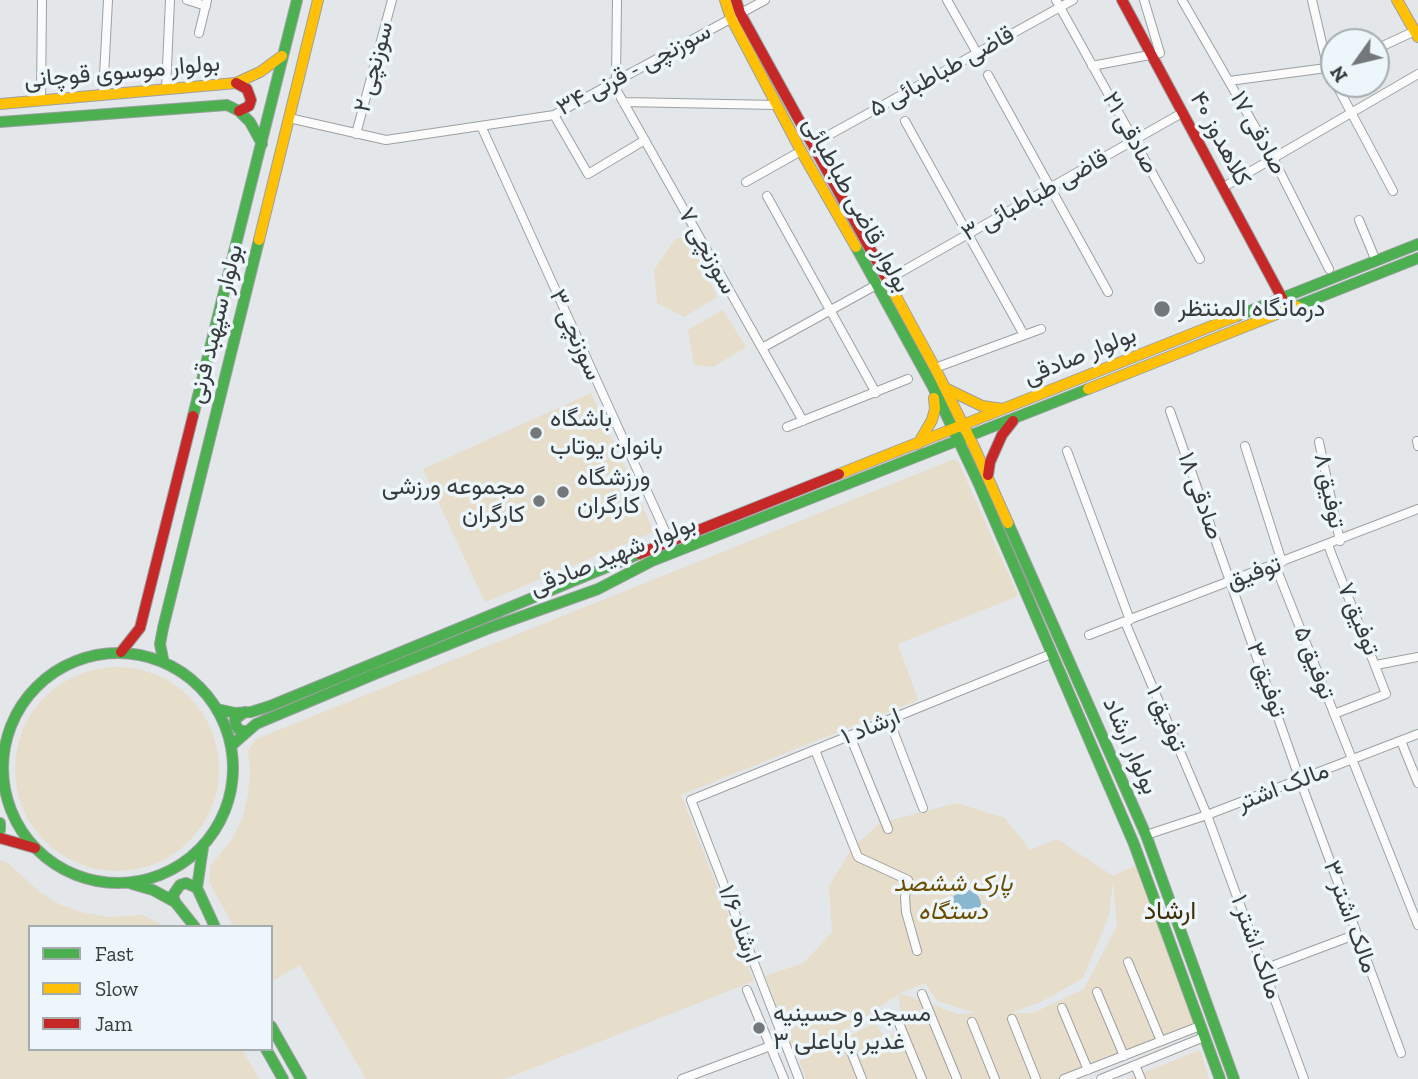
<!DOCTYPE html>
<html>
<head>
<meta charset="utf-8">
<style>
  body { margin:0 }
  #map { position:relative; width:1418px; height:1079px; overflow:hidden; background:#e3e7ea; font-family:"Zilla Slab",serif }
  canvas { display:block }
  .legend { position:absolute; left:28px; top:925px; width:245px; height:126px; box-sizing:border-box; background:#edf6fa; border:2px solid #a5acae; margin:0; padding:9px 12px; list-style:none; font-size:21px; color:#383c3d }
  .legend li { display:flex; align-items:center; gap:14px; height:35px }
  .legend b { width:35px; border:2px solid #a5acae }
  .north { position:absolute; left:1320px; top:28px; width:70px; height:70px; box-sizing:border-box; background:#edf6fa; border:2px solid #a5acae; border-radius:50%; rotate:236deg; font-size:19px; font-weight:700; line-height:28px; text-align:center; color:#383c3d }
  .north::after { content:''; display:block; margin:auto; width:24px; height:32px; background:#74787a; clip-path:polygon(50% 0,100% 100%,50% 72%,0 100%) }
</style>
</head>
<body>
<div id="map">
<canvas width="1418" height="1079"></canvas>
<ul class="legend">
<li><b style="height:9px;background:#4caf50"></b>Fast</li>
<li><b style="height:9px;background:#ffc107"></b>Slow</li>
<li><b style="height:9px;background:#c62828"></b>Jam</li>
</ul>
<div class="north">N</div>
</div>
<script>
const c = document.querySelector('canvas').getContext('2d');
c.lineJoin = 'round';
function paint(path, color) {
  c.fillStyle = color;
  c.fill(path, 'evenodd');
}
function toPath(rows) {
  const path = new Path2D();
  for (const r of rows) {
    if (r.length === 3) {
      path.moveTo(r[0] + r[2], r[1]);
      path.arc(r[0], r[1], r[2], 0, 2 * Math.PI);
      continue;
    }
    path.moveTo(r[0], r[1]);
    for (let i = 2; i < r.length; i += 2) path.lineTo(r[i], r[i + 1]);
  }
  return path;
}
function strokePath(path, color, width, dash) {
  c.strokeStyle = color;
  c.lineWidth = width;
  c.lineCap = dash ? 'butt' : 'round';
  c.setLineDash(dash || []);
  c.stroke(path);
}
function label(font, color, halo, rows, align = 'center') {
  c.font = font + ' "Zilla Slab",Vazirmatn,serif';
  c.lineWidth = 7;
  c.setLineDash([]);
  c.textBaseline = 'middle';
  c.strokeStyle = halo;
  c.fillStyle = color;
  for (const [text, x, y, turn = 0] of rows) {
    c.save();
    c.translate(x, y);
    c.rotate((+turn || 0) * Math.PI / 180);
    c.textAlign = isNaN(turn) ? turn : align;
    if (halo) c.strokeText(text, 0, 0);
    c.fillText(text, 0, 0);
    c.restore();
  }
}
paint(toPath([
  [688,236,717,297,684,317,657,303,654,270,675,239],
  [723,310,746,347,713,367,694,365,688,330],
  [591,393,654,532,485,602,423,469],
  [952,460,958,461,1018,596,898,644,918,700,681,795,754,981,505,1079,366,1079,300,965,271,982,271,927,234,927,209,882,210,866,231,841,242,819,248,795,250,768,248,751,256,739],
  [117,769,102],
  [957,803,1005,818,1030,850,1057,839,1113,876,1141,863,1200,1026,1060,1079,806,1079,799,1061,875,1023,885,1037,901,1031,899,994,827,1044,796,1057,765,976,804,963,832,932,829,886,852,848,880,823],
  [1113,881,1117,926,1084,989,1033,1013,1011,1013,1043,1001,1083,978,1109,916],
  [925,983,937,1001,975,1013,958,1014,900,993],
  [0,860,9,864,40,892,59,904,81,912,108,917,143,915,165,927,30,927,30,1049,242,1049,259,1079,0,1079],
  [1200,1050,1209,1079,1128,1079]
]), '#e6ddca');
paint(toPath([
  [966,905,15]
]), '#88b7cf');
const street = toPath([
  [187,0,206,6],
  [947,0,977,53],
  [1056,0,1200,259],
  [1182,0,1273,158,1329,269],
  [1312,0,1328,69,1334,80],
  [199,33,207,0],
  [1376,49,1415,31],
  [1092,66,1160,53,1144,0],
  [988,75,1108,292],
  [616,80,617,0],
  [1229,81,1334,67],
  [612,82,803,421],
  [1336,84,1393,191],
  [166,89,170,0],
  [103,95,108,0],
  [41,101,42,0],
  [623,102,776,105],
  [554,115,588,174,645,140],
  [289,118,386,140,554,115,765,0],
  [905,121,1024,335],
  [482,128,670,542],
  [356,134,392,0],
  [811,145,1073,0],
  [746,182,801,151],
  [1222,188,1418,74],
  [767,196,876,393],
  [1359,220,1376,261],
  [887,280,1182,113],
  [762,348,878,284],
  [935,368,1041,329],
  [1170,411,1300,780,1401,1053],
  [787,427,908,379],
  [1417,441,1418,446],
  [1319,442,1340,541],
  [1245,446,1282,562],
  [1067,451,1130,620],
  [1328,545,1386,694,1334,714],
  [1275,565,1418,925],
  [1125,622,1207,815,1304,1079],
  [1089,635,1418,509],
  [1376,665,1418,657],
  [889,720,923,808],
  [850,736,888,829],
  [1401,741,1418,783],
  [815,750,858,857,908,880,905,897,906,912,917,951],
  [1146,835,1207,815,1418,734],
  [1128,962,1161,1041],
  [1264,969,1357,934],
  [747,990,784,1079],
  [1097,992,1124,1056],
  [922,994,957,1079],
  [1062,1008,1088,1070],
  [1012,1019,1036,1079],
  [898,1021,922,1079],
  [972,1022,995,1079],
  [848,1044,862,1079],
  [1135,1065,1141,1079],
  [682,1079,784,1041],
  [799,1079,691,800,1051,654],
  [1064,1079,1200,1026],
  [1101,1079,1204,1037]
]);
const fast = toPath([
  [0,122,227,105,239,111,250,122,262,144],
  [856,247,932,385,978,482,1134,844,1220,1079],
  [1297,306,1418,258],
  [1237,316,1418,244],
  [193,416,297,0],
  [1008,523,1146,835,1234,1079],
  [118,768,115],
  [163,659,160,644,163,628,259,240],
  [217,709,235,713,251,712,270,706,639,554],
  [245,712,235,719,236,726,240,731,247,731],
  [231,746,256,724,375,674,492,627,598,589,652,561,1088,389],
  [0,823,0,830],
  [203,847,197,888,215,927],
  [132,884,153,890,175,902,195,927],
  [175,902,173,895,180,885,186,883,197,888],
  [271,1026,301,1079],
  [266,1049,283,1079]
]);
const slow = toPath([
  [725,0,731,18,801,151,856,247],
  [1397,0,1418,37],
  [0,104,236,83,260,72,282,56],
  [259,240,318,0],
  [885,276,935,368,975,449,1008,523],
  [947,389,982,406,1003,409],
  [1088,389,1297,306],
  [918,444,932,420,935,409,934,398],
  [839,474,1237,316]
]);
const jam = toPath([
  [736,0,740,13,885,276],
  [1122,0,1282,298],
  [236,83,247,89,251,100,249,106,239,111],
  [988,475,990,462,1002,435,1013,421],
  [639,554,839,474],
  [121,652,140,628,193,416],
  [0,838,35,848]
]);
strokePath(street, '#9da0a1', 10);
strokePath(fast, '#9da0a1', 12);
strokePath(slow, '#9da0a1', 12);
strokePath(jam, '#9da0a1', 12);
strokePath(street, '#fbfbfc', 8);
strokePath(fast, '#4caf50', 10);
strokePath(slow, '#ffc107', 10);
strokePath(jam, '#c62828', 10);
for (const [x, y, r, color] of [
  [1162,309,9,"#74787a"],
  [536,433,7,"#74787a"],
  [563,492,7,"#74787a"],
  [539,501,7,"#74787a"],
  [759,1028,7,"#74787a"]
]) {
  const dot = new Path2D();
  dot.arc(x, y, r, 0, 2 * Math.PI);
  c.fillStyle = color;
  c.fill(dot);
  strokePath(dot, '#edf6fa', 2.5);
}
label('24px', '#383c3d', '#edf6fa', [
  ["سوزنچی ۲",374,67,-75],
  ["سوزنچی - قرنی ۳۴",634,70,-28],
  ["بولوار موسوی قوچانی",122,72,-5],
  ["قاضی طباطبائی ۵",942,72,-29],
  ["صادقی ۲۱",1130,133,61],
  ["صادقی ۱۷",1258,133,61],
  ["کلاهدوز ۴۰",1220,139,62],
  ["قاضی طباطبائی ۳",1035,196,-29],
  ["بولوار قاضی طباطبائی",856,205,61],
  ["سوزنچی ۷",707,251,61],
  ["بولوار سپهبد قرنی",216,324,-76],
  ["سوزنچی ۳",575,335,66],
  ["بولوار صادقی",1080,356,-22],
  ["توفیق ۸",1329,491,78],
  ["صادقی ۱۸",1200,496,70],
  ["بولوار شهید صادقی",613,556,-22],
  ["توفیق",1254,573,-20],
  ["توفیق ۷",1358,619,68],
  ["توفیق ۵",1314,663,69],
  ["توفیق ۳",1266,680,71],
  ["توفیق ۱",1166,719,67],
  ["ارشاد ۱",871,727,-22],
  ["بولوار ارشاد",1130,746,66],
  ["مالک اشتر",1283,787,-21],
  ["مالک اشتر ۳",1350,917,70],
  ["ارشاد ۱/۶",739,924,69],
  ["مالک اشتر ۱",1256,947,70]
]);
label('24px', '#383c3d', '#edf6fa', [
  ["درمانگاه المنتظر",1178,309],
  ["باشگاه",550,419],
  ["بانوان یوتاب",550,447],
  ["ورزشگاه",577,478],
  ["کارگران",577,506],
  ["مجموعه ورزشی",525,487,"right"],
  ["کارگران",525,515,"right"],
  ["مسجد و حسینیه",773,1014],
  ["غدیر باباعلی ۳",773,1042]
], 'left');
label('italic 24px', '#6a4d00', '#edf6fa', [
  ["پارک‌ ششصد",953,884],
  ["دستگاه",953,912]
]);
label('26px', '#423108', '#edf6fa', [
  ["ارشاد",1170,912]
]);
</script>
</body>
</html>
